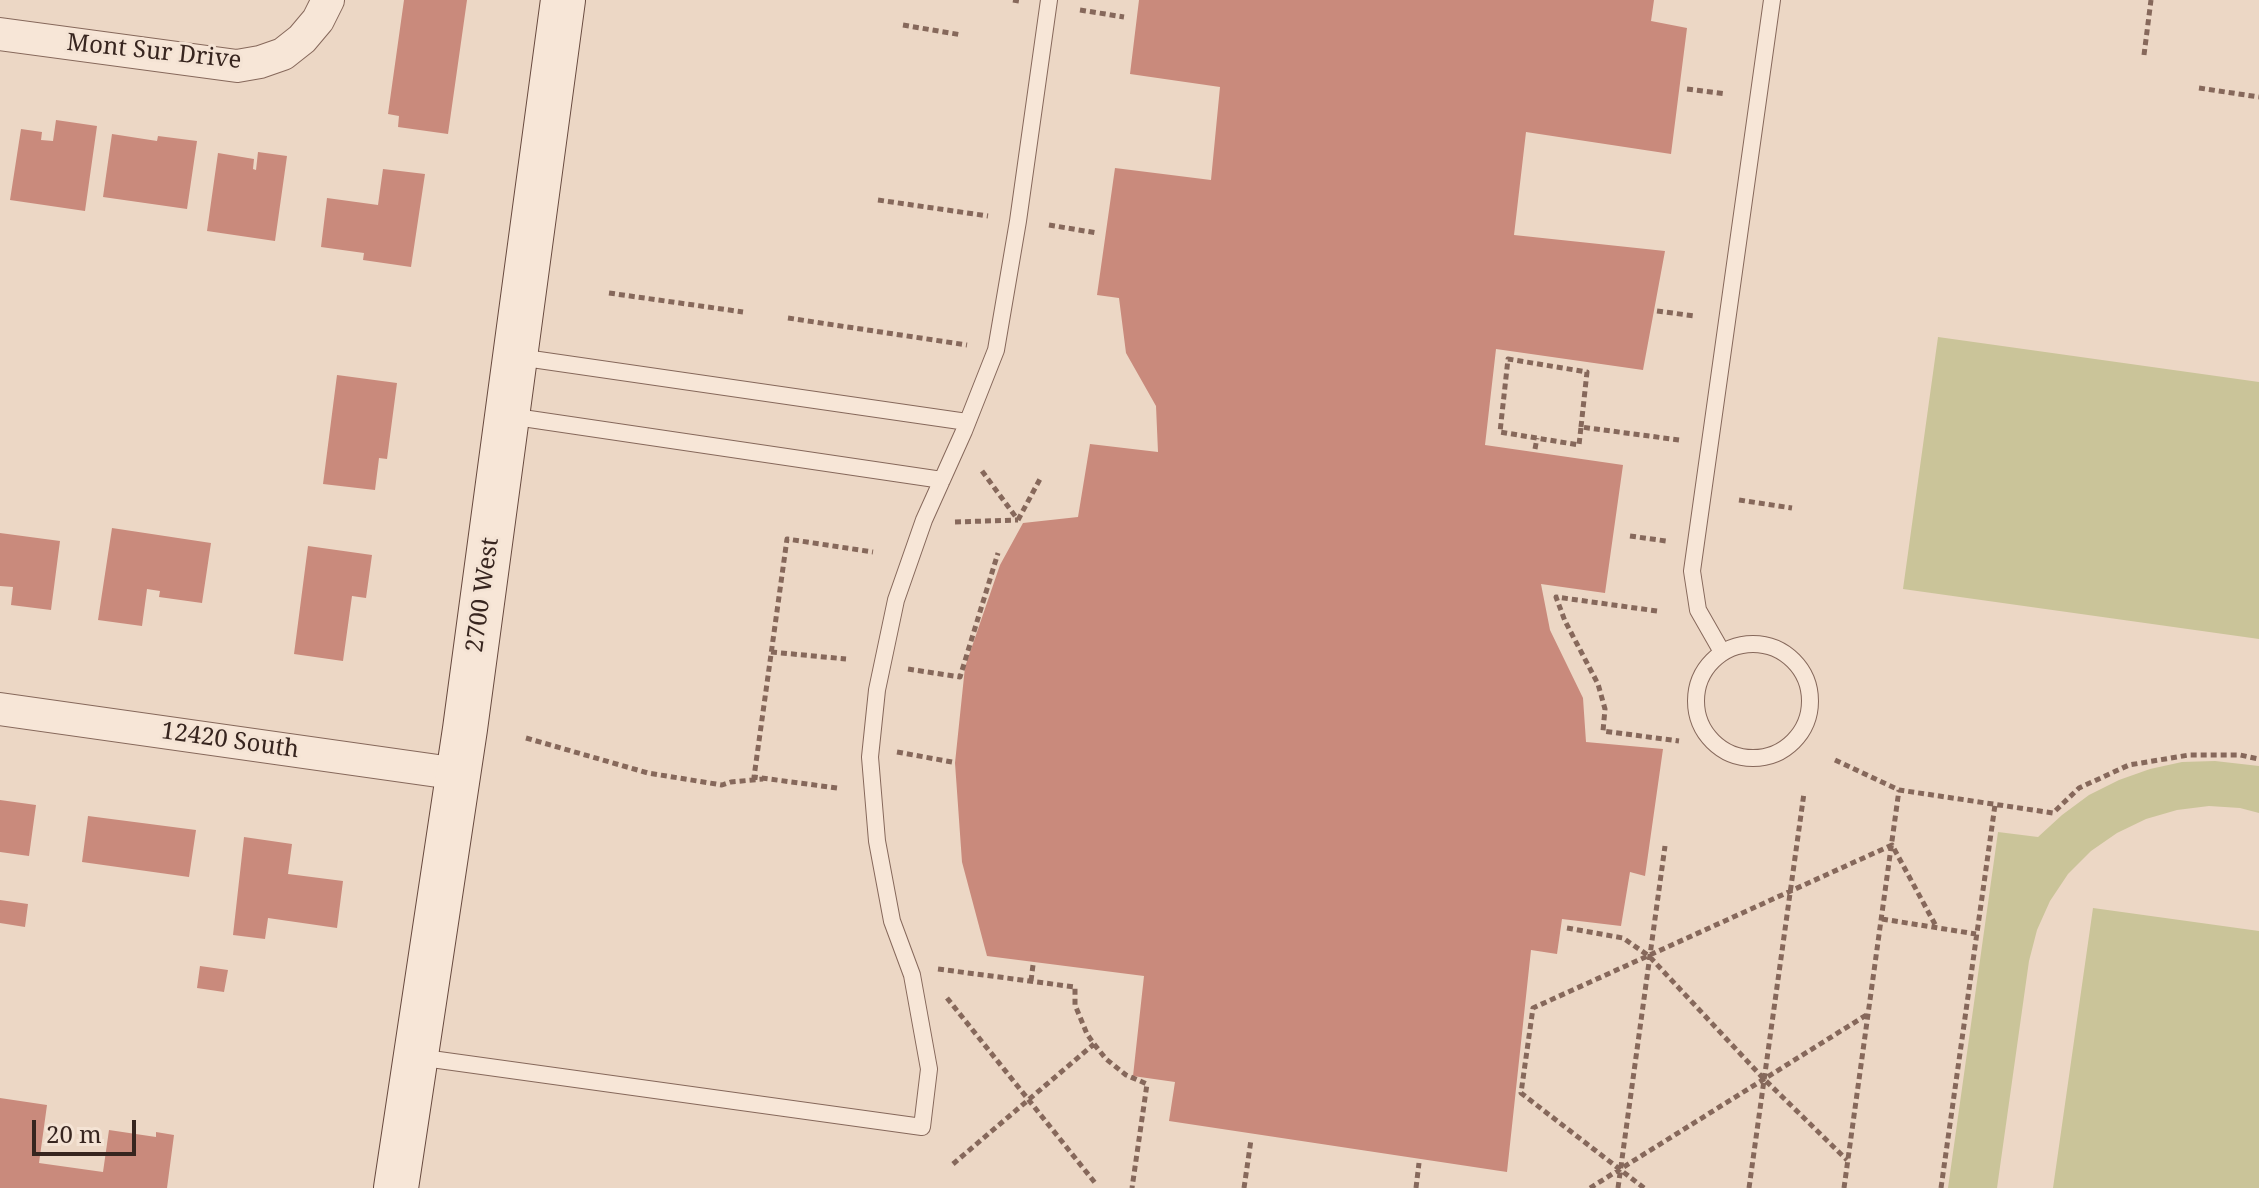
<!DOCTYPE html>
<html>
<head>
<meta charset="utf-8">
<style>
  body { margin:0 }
  #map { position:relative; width:2259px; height:1188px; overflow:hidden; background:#ecd7c5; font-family:"Noto Serif",serif }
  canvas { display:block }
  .scale { position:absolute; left:32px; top:1120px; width:104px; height:36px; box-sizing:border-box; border:4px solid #37251f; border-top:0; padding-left:10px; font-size:24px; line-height:28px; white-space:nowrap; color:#37251f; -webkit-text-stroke:6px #f4e3d4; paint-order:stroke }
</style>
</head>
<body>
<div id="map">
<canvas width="2259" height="1188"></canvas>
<div class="scale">20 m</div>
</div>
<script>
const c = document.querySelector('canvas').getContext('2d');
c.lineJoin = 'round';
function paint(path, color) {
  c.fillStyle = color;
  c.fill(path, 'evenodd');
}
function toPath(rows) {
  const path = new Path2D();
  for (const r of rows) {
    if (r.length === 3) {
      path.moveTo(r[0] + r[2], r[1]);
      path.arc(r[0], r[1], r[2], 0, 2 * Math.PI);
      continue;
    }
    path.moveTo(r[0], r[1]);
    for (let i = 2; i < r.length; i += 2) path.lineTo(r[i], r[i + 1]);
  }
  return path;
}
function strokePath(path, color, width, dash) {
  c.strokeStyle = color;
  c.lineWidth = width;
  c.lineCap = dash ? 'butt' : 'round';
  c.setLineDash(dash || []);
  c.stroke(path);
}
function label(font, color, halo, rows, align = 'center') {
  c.font = font + ' "Noto Serif",serif';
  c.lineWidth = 6;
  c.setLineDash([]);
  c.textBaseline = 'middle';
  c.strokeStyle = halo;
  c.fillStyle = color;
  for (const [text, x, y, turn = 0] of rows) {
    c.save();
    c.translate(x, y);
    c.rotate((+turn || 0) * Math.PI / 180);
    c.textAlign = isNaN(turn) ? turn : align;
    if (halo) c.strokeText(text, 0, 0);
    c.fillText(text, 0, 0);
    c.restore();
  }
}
paint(toPath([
  [1938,337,2259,382,2259,639,1903,589],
  [2215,761,2259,766,2259,813,2240,808,2209,806,2177,810,2146,819,2117,833,2091,851,2068,874,2050,901,2037,930,2029,961,1997,1188,1948,1188,1998,832,2038,837,2062,815,2089,795,2119,780,2150,769,2182,762],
  [2093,908,2259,931,2259,1188,2053,1188]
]), '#cac499');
paint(toPath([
  [404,0,467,0,448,134,398,127,399,116,388,114],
  [1139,0,1654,0,1651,21,1687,28,1671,154,1526,132,1514,235,1665,251,1643,370,1496,349,1485,445,1623,465,1605,593,1541,584,1550,630,1583,698,1586,742,1663,749,1645,876,1630,872,1621,926,1562,919,1557,954,1531,950,1507,1172,1169,1121,1175,1082,1133,1076,1144,976,987,956,962,862,955,763,965,667,1000,565,1023,523,1078,517,1090,444,1158,452,1156,406,1126,353,1119,298,1097,295,1115,168,1211,180,1220,87,1130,74],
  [56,120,97,126,85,211,10,200,21,129,42,132,41,140,53,141],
  [112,134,157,141,158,136,197,141,187,209,103,197],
  [258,152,287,156,275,241,207,231,218,153,254,159,253,169,256,170],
  [383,169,425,174,411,267,363,260,364,253,321,247,327,198,378,205],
  [337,375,397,383,387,459,379,458,375,490,323,484],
  [112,528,211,543,202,603,159,597,160,591,147,589,142,626,98,620],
  [0,533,60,541,51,610,11,605,13,587,0,586],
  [308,546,372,555,366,598,352,596,343,661,294,654],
  [0,800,36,805,29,856,0,852],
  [88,816,196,830,189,877,82,862],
  [244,837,292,844,288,874,343,881,337,928,268,918,265,939,233,935],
  [0,900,28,904,25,927,0,923],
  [200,966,228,970,224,992,197,988],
  [0,1098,47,1105,39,1163,103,1172,109,1130,156,1137,156,1132,174,1135,167,1188,0,1188]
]), '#c98a7c');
const service = toPath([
  [518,357,967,422],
  [509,416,942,480],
  [1753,701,57],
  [1722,652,1698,610,1692,571,1772,0],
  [417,1057,922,1127,929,1069,912,975,892,921,877,841,870,757,877,690,896,600,924,520,964,431,996,350,1018,221,1049,0]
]);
const minor = toPath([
  [0,34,237,66,260,62,283,54,302,39,318,20,328,0],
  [0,709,459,774]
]);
const secondary = toPath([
  [396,1188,465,729,563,0]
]);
strokePath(service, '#86685b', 18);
strokePath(minor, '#86685b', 34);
strokePath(secondary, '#684a3f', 46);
strokePath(toPath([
  [1013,0,1019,1],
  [1080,10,1124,17],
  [903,25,962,35],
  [2144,55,2151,0],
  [2199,88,2259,97],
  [1687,89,1726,94],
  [878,200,988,216],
  [1049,225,1097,233],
  [609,293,743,312],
  [1657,311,1695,316],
  [788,318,967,345],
  [1581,427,1587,372,1508,359,1500,432,1579,445,1581,427,1679,440],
  [1535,449,1537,438],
  [982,471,1018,520],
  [1739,500,1792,508],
  [1018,520,1040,479],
  [955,522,1018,520],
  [1630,536,1666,541],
  [1657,611,1556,597,1565,621,1598,684,1605,709,1603,731,1679,741],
  [771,652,846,659],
  [908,669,960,677,998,553],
  [526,738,648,773,722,785,731,782,763,779],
  [897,752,952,762],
  [1835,760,1899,790,2053,813,2079,788,2129,765,2189,755,2240,755,2259,759],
  [837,788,754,777,787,539,873,552],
  [1882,919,1976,934],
  [1567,928,1623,938,1649,956,1763,1078,1847,1160],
  [938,969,1075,987,1075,1005,1087,1034,1094,1044,1106,1059,1126,1075,1147,1084,1132,1188],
  [1031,981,1033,965],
  [947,998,1096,1184],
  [953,1164,1094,1044],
  [1244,1188,1251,1140],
  [1416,1188,1419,1163],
  [1590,1188,1868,1014],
  [1618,1188,1665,846],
  [1644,1188,1521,1093,1533,1008,1892,845,1937,928],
  [1749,1188,1804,793],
  [1844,1188,1899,790],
  [1941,1188,1995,805]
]), '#86685b', 5, [6, 4]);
strokePath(service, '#f7e6d7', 16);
strokePath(minor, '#f7e6d7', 32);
strokePath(secondary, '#f7e6d7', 44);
label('24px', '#37251f', '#f4e3d4', [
  ["Mont Sur Drive",154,52,6],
  ["2700 West",483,595,-82],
  ["12420 South",230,741,8]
]);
</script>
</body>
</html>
